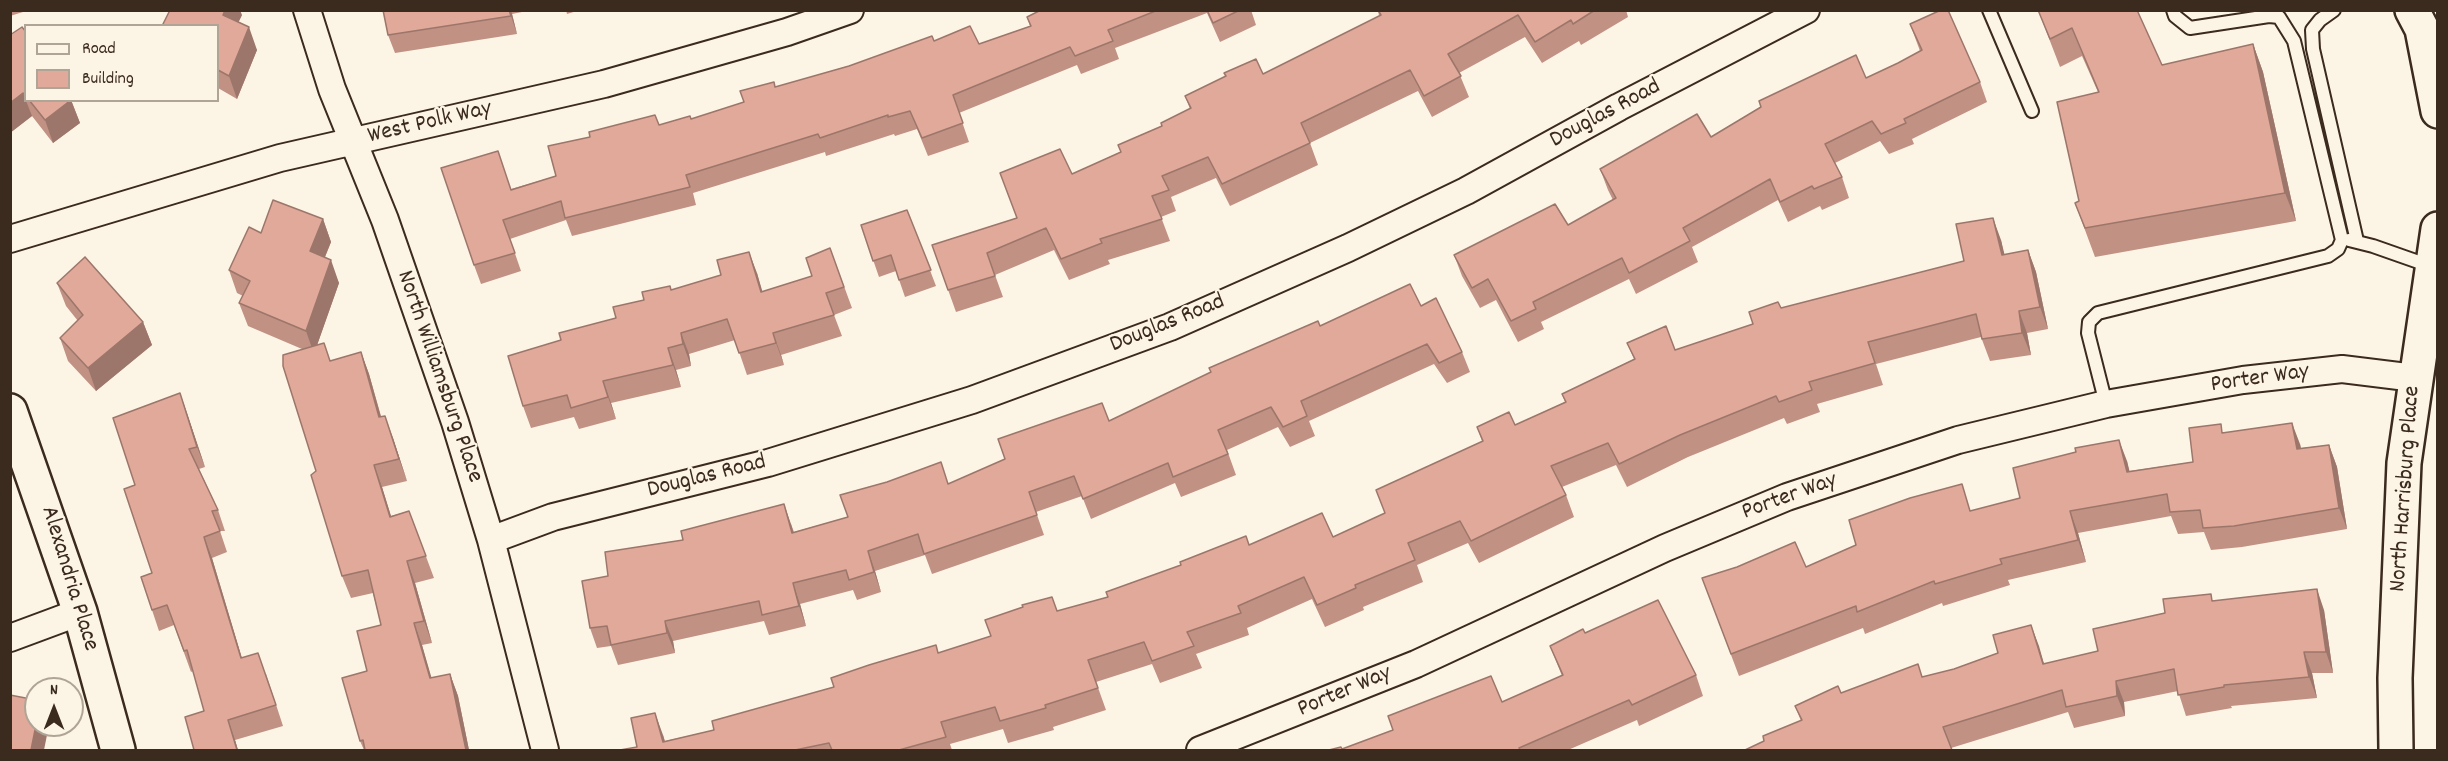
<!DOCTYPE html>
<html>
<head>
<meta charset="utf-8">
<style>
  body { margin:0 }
  #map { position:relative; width:2448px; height:761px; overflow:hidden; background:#fcf5e5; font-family:Dekko,sans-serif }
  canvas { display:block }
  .frame { position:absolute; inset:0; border:12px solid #3b2a1e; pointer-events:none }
  .legend { position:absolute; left:24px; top:24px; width:195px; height:78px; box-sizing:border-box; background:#fcf5e5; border:2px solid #afa495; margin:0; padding:8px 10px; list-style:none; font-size:18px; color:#3b2a1e }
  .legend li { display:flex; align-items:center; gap:12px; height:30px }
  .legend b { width:30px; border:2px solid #afa495 }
  .north { position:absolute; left:24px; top:677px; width:60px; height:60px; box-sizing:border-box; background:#fcf5e5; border:2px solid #afa495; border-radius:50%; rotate:0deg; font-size:16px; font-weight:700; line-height:24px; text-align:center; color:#3b2a1e }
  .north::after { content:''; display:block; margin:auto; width:21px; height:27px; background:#3b2a1e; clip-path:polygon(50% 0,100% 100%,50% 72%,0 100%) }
</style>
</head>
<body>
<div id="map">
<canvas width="2448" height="761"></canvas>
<div class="frame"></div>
<ul class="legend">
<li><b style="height:8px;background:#fcf5e5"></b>Road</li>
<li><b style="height:16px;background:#e0a999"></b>Building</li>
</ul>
<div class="north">N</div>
</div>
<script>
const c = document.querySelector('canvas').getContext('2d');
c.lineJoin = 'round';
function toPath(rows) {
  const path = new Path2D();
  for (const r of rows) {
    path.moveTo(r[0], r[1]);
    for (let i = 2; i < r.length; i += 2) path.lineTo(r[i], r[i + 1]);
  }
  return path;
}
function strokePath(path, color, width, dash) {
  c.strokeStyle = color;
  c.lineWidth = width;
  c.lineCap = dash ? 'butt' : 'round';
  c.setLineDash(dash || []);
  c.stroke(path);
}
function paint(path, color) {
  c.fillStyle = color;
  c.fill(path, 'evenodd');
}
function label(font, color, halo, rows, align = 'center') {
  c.font = font + ' Dekko,sans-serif';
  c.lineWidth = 4.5;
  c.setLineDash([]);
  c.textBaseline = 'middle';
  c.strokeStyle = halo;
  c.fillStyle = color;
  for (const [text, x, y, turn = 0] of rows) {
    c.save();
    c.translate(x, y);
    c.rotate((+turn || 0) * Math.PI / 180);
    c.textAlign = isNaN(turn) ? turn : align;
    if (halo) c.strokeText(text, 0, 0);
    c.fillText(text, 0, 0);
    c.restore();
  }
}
const lane = toPath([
  [1989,10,2032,111],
  [2334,10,2320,20,2312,30,2313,49,2357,241],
  [2349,240,2373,246,2430,266],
  [2106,404,2088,333,2089,322,2098,313,2328,256,2338,249,2342,240,2294,41,2279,17,2269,16,2190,28,2175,16,2173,10]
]);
const street = toPath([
  [307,10,332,89,385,220,455,422,491,540,545,750],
  [10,239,280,158,604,84,787,32,850,10],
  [491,540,553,517,768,463,972,400,1170,327,1348,248,1466,191,1619,107,1806,10],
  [10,638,80,612],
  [1200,750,1416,664,1665,548,1787,497,1958,440,2106,404,2243,380,2342,369,2415,378]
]);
const secondary = toPath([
  [2412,10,2422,29,2438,111],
  [10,411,80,612,118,750],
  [2396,750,2395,678,2404,463,2438,229]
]);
strokePath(lane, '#3b2a1e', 16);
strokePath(street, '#3b2a1e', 30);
strokePath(secondary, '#3b2a1e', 38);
strokePath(lane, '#fcf5e5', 12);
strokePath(street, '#fcf5e5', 26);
strokePath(secondary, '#fcf5e5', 33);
paint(toPath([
  [10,10,23,10,23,12,10,16],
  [383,10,532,10,512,14,517,34,395,53,388,35],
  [566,10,580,10,567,14],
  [1041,10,1251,10,1256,25,1220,42,1207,13,1115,48,1119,59,1081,74,1077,65,959,113,969,142,928,156,917,129,895,136,894,134,826,156,825,152,693,193,696,205,572,236,566,220,510,239,521,271,481,284,474,265,511,189,556,176,659,125,691,119,744,102,776,87,934,41,979,44,1030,26,1027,17],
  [1378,10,1626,10,1628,17,1581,45,1579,41,1542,63,1525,37,1459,73,1469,97,1432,117,1418,91,1310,143,1318,165,1230,206,1216,178,1171,197,1176,211,1161,217,1170,241,1108,260,1110,264,1069,280,1054,250,995,275,1003,297,956,312,932,245,1017,218,1072,174,1120,152,1190,109,1185,96,1263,74,1379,16],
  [2038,10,2162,65,2253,44,2263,72,2296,221,2095,257,2075,203,2079,201,2098,92,2082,56,2060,67],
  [242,15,238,22,257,50,237,99,218,88,218,26],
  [1910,24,1980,82,1987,102,1912,139,1914,144,1889,154,1880,141,1835,163,1842,177,1849,198,1822,210,1820,206,1788,222,1778,200,1692,247,1698,262,1636,294,1629,279,1541,322,1544,329,1518,342,1496,300,1480,308,1462,276,1454,255,1568,225,1613,200,1608,190,1600,169,1711,137,1761,107,1759,101,1866,78,1898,63,1920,51],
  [26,32,26,100,71,100,80,123,53,143,32,116,10,133],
  [907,210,936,286,905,297,896,271,879,277,861,225],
  [323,219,331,242,325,257,339,283,317,345,330,361,361,352,369,374,381,416,393,438,407,481,382,487,391,516,409,511,434,578,415,583,432,643,422,645,431,678,450,674,458,696,469,750,364,750,360,741,367,671,381,625,373,593,351,598,342,576,316,471,302,349,248,326,239,303,243,296,237,293,229,270,261,233],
  [2001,240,2004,255,2028,250,2036,272,2048,329,2027,333,2031,355,1990,361,1981,337,1876,364,1883,385,1817,404,1820,412,1787,424,1784,418,1688,457,1627,487,1616,465,1562,487,1566,495,1574,517,1479,563,1468,543,1417,565,1423,582,1363,607,1364,610,1325,627,1312,599,1247,628,1249,635,1196,654,1202,668,1160,683,1152,664,1096,682,1106,710,1053,727,1054,730,1008,743,1003,729,950,744,952,750,620,750,637,747,663,735,665,741,714,730,834,687,991,636,985,620,1057,611,1108,597,1249,545,1333,537,1385,513,1482,441,1477,427,1515,425,1565,402,1562,394,1634,359,1627,343,1675,350,1753,324,1781,308,1964,261],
  [830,248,852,308,834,315,842,336,781,355,784,365,747,375,735,340,689,354,691,366,676,370,681,387,611,403,616,419,579,429,574,417,531,428,523,406,561,340,616,318,644,300,671,290,757,273,762,292,812,276],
  [57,283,143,322,152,345,96,391,68,361,60,338,78,321,66,306],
  [1421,306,1462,352,1470,372,1447,383,1434,364,1309,421,1315,436,1290,447,1278,427,1227,450,1236,475,1181,497,1175,483,1091,519,1082,496,1036,512,1044,535,932,574,925,555,875,571,881,592,857,600,853,590,800,604,806,626,769,635,764,621,673,641,675,653,618,665,611,646,597,648,590,628,608,576,791,524,794,532,848,517,949,484,1109,421,1320,326],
  [180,393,205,467,199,469,218,510,225,531,220,531,227,552,212,558,242,658,266,674,283,726,235,740,238,750,194,750,204,711,193,671,191,672,174,625,159,631,152,610,152,573,135,485],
  [2224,433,2300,444,2301,448,2329,445,2337,467,2347,529,2242,547,2211,550,2204,532,2178,534,2171,516,2078,533,2086,562,2008,580,2010,585,1943,606,1942,603,1865,634,1863,628,1739,676,1702,578,1806,567,1971,511,2020,498,2127,461,2129,471,2193,462],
  [2213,601,2324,610,2333,673,2312,673,2317,698,2231,706,2232,708,2186,716,2178,691,2124,702,2125,716,2074,728,2068,712,1951,748,1764,741,1801,721,1795,706,1841,693,1922,677,1954,669,1998,653,2031,625,2044,664,2098,651],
  [1585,633,1696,675,1703,696,1639,726,1637,720,1568,750,1329,750,1342,749,1502,702,1562,676,1550,646]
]), '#c19184');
paint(toPath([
  [225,10,240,10,242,15,231,38,223,15],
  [509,10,511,10,517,34],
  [249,27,257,50,237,99,229,76],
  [2253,44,2263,72,2296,221,2285,193],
  [23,93,32,116,10,133,10,103],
  [71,100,80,123,53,143,45,120],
  [1993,218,2001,240,2010,277,2002,255],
  [323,219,331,242,318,274,310,251],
  [2028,250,2036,272,2048,329,2040,307],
  [749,252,757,273,769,314,761,292],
  [331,260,339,283,314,354,306,331],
  [2019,311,2027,333,2031,355,2022,333],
  [143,322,152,345,96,391,88,368],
  [681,333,689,354,691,366,683,344],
  [773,333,781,355,784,365,776,343],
  [668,348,676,370,681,387,673,365],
  [361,352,369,374,387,439,379,417],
  [603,381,611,403,616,419,608,397],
  [180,393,187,413,205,467,197,447],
  [385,416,393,438,407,481,399,459],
  [2292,423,2300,444,2305,470,2297,449],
  [2119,440,2127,461,2135,493,2127,472],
  [2329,445,2337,467,2347,529,2339,508],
  [374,465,382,487,398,539,390,517],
  [784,504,791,524,799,553,792,533],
  [2070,511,2078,533,2086,562,2078,540],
  [204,537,212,558,248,679,241,658],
  [868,551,875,571,881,592,874,572],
  [407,561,415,583,432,643,424,621],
  [793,583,800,604,806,626,799,606],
  [2317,589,2324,610,2333,673,2326,652],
  [665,621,673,641,675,653,667,633],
  [414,623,422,645,438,700,430,678],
  [2031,625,2039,646,2050,685,2043,664],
  [2304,652,2312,673,2317,698,2309,677],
  [450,674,458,696,469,750,466,750],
  [2116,681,2124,702,2125,716,2117,696],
  [655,713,663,735,667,750,663,742],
  [228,720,235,740,238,750,237,750],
  [36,725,49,725,44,750,31,750]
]), '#9d766b');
const building = toPath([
  [170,10,225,10,223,15,249,27,229,76,218,70,218,26,162,26,170,10],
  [383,10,509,10,511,16,388,35,383,10],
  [1041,10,1158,10,1108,30,1113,41,1075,56,1070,47,953,95,963,123,922,138,910,111,888,117,888,115,820,138,818,134,686,175,690,187,565,218,561,201,503,220,515,253,474,265,441,168,498,151,511,190,556,176,548,146,590,137,589,132,655,115,659,125,690,116,691,119,744,102,740,91,774,82,775,87,849,66,932,36,934,41,970,26,979,44,1031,26,1027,17,1041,10],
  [1207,10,1240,10,1213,23,1207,10],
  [1378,10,1595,10,1573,24,1571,20,1535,42,1518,15,1448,54,1461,76,1424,96,1410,70,1301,123,1310,143,1222,184,1208,157,1162,176,1169,190,1152,196,1162,219,1100,239,1102,243,1061,259,1046,228,987,253,995,276,948,290,932,245,1017,218,1000,173,1060,149,1072,174,1121,152,1118,145,1162,126,1161,123,1191,108,1185,96,1226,76,1224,73,1256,59,1263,74,1381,15,1378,10],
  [1941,10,1948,10,1980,82,1904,119,1906,123,1881,134,1872,121,1825,144,1842,177,1814,189,1812,186,1780,202,1770,179,1683,228,1690,241,1629,273,1622,258,1533,302,1536,309,1511,321,1488,279,1472,288,1454,255,1555,204,1568,225,1616,198,1600,169,1697,114,1711,137,1761,107,1759,101,1856,55,1866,78,1898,63,1922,50,1910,24,1941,10],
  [2038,10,2137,10,2162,65,2253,44,2285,193,2085,228,2075,203,2079,201,2057,102,2099,92,2072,28,2050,39,2038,10],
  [22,27,26,32,26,96,23,93,10,103,10,35,22,27],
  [29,100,71,100,45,120,29,100],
  [273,200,323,219,310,251,331,260,306,331,239,303,250,281,229,270,249,227,261,233,273,200],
  [907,210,931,270,899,280,891,255,873,261,861,225,907,210],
  [1993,218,2002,255,2028,250,2040,307,2019,311,2022,333,1982,339,1976,314,1868,342,1875,363,1809,382,1812,390,1779,402,1776,396,1680,435,1619,464,1608,443,1551,466,1566,495,1471,541,1460,521,1408,543,1415,560,1355,585,1356,588,1317,605,1304,577,1238,606,1241,613,1187,632,1194,646,1152,661,1144,642,1088,660,1098,688,1045,705,1046,708,1000,721,995,707,941,722,946,737,899,750,832,750,829,743,795,750,620,750,637,747,631,718,655,713,663,742,714,730,712,721,834,687,831,678,869,665,936,645,938,653,991,636,985,620,1023,607,1022,605,1052,597,1057,611,1108,597,1106,592,1181,565,1180,562,1246,536,1249,545,1322,513,1333,537,1385,513,1376,490,1483,441,1477,427,1509,412,1515,425,1566,402,1562,394,1635,359,1627,343,1666,326,1675,350,1753,324,1749,312,1778,302,1781,308,1964,261,1956,224,1993,218],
  [830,248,844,287,826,293,834,315,773,333,776,343,739,353,727,319,681,333,683,344,668,348,673,365,603,381,608,397,571,408,567,395,523,406,508,356,561,340,559,333,616,318,613,307,644,300,642,292,670,286,671,290,721,275,717,260,749,252,761,292,812,276,806,258,830,248],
  [85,257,143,322,88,368,60,338,83,315,57,283,85,257],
  [1410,284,1421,306,1436,298,1462,352,1439,363,1427,344,1301,401,1307,416,1283,427,1271,407,1218,430,1228,454,1173,477,1168,463,1083,499,1074,476,1029,492,1037,515,924,554,918,534,868,551,874,572,849,580,846,570,793,583,799,606,762,615,759,601,665,621,667,633,611,645,607,626,590,628,582,581,608,576,605,552,683,540,681,531,784,504,792,533,848,517,840,495,887,482,941,462,948,484,1005,459,998,439,1102,403,1109,421,1211,372,1209,368,1318,321,1320,326,1410,284],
  [324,343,330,361,361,352,379,417,385,416,399,459,374,465,390,517,409,511,426,556,407,561,424,621,414,623,430,678,450,674,466,750,365,750,363,740,360,741,342,678,367,671,357,631,381,625,368,570,342,576,311,475,316,471,283,366,283,355,324,343],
  [180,393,197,447,189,449,218,510,212,511,220,531,204,537,241,658,258,653,276,705,228,720,237,750,194,750,185,717,204,711,187,650,184,651,167,605,152,610,141,577,152,573,124,489,135,485,113,418,180,393],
  [2292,423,2297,449,2329,445,2339,508,2234,526,2203,528,2200,510,2170,512,2167,494,2070,511,2078,540,2000,559,2002,564,1935,584,1934,581,1857,612,1856,606,1731,654,1702,578,1737,567,1795,542,1806,567,1856,545,1849,520,1910,498,1962,484,1970,511,2020,498,2013,468,2076,452,2075,448,2119,440,2127,472,2193,462,2189,428,2221,424,2222,433,2292,423],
  [2317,589,2326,652,2304,652,2309,677,2224,685,2224,687,2178,695,2174,669,2116,681,2117,696,2066,707,2062,690,1943,727,1952,750,1745,750,1764,741,1763,736,1802,720,1795,706,1838,686,1841,693,1918,664,1922,677,1954,669,1998,653,1993,635,2031,625,2043,664,2098,651,2093,629,2165,613,2163,599,2211,594,2212,601,2317,589],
  [1658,600,1696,675,1632,705,1629,700,1519,748,1520,750,1329,750,1341,747,1342,749,1393,730,1388,716,1491,676,1502,702,1563,675,1550,646,1583,629,1585,633,1658,600],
  [10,695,36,700,36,725,31,750,10,750,10,695]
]);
paint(building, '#e0a999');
strokePath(building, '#9d766b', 1.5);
label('24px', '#3b2a1e', '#fcf5e5', [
  ["Douglas Road",1606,115,-28],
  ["West Polk Way",430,124,-13],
  ["Douglas Road",1168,325,-22],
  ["North Williamsburg Place",438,377,71],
  ["Porter Way",2260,380,-8],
  ["Douglas Road",707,478,-14],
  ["North Harrisburg Place",2407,489,-86],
  ["Porter Way",1790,498,-20],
  ["Alexandria Place",68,579,73],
  ["Porter Way",1345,693,-23]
]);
</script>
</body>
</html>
